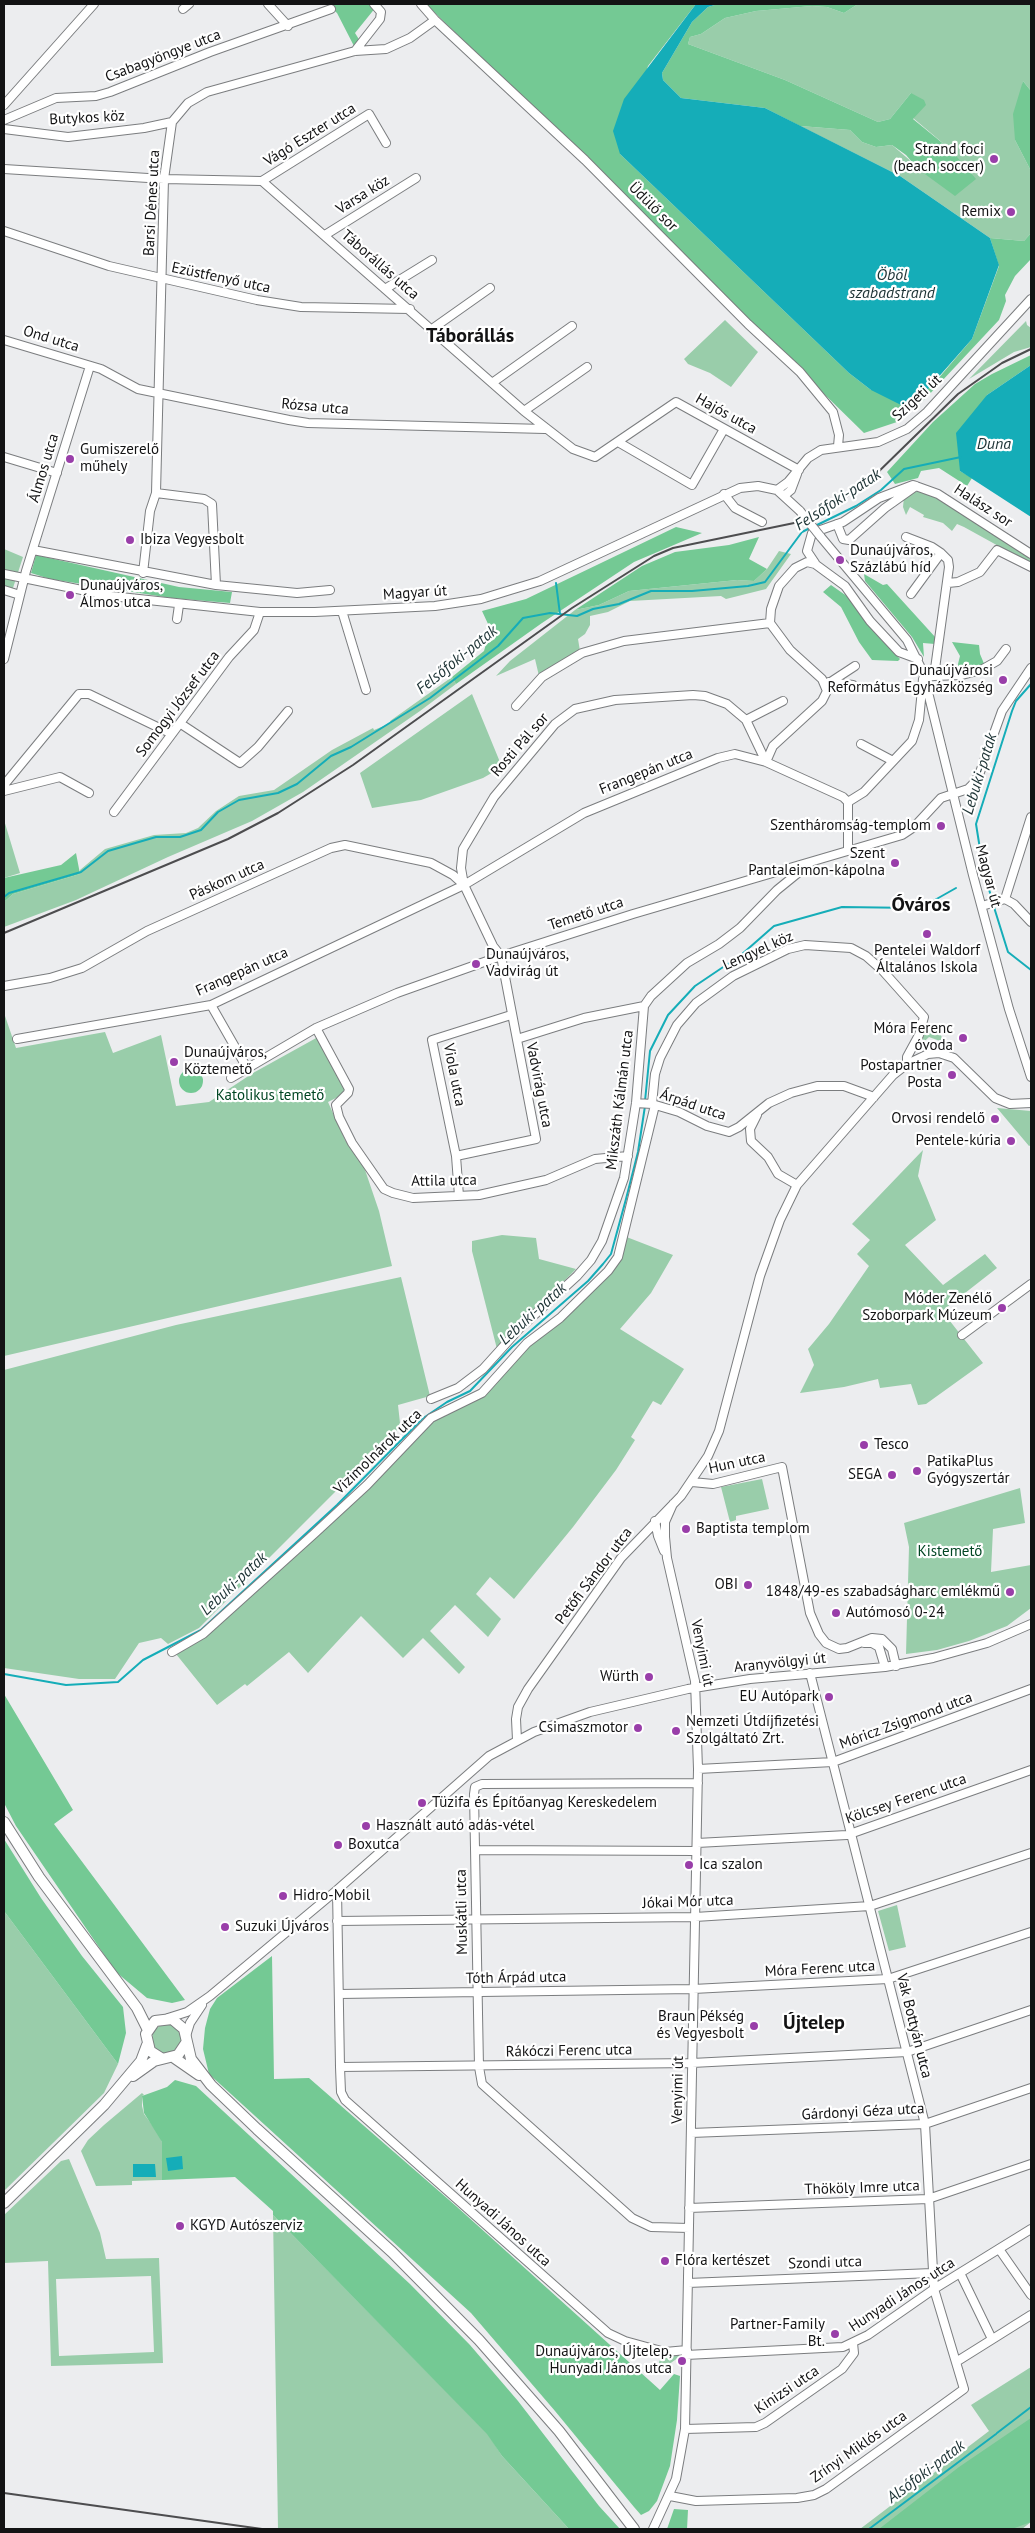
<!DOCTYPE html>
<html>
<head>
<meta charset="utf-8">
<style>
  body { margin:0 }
  #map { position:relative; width:1035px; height:2533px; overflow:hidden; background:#ecedef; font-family:"PT Sans",sans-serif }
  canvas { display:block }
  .frame { position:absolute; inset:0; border:5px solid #131314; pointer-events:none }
</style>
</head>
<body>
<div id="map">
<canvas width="1035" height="2533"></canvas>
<div class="frame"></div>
</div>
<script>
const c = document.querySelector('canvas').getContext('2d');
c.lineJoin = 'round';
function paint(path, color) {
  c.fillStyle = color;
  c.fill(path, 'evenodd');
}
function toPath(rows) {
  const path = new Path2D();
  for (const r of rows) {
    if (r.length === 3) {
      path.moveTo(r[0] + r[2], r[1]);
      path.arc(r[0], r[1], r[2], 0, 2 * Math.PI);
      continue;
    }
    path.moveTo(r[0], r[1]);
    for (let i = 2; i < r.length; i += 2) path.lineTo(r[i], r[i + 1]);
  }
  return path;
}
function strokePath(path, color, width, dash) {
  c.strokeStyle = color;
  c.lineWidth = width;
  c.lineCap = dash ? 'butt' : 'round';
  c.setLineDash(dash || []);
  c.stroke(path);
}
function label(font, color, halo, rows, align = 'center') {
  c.font = font + ' "PT Sans",sans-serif';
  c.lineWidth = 4.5;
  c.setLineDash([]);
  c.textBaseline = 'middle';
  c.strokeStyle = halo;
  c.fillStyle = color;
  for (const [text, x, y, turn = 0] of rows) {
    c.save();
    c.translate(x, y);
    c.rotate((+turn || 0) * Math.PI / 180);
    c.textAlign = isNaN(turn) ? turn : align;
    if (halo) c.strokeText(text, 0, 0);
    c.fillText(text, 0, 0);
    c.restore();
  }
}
paint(toPath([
  [858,4,1031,4,1031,91,1023,81,1015,140,1031,171,1031,233,1024,241,990,238,900,176,800,126,850,130,862,142,876,147,892,145,926,174,951,150,913,118,911,93,890,119,878,122,785,80,688,44,690,37,701,34,725,18,756,11,812,6,827,7,844,13],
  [725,320,758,352,731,387,710,373,688,364,684,359],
  [1026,321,1027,325,1031,328,1031,347,1014,352,969,379],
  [921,491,941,498,1031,558,1031,564,964,527,957,524,952,531,943,523,923,517,924,515,910,507,906,515,903,507,904,497,912,492],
  [4,549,23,557,12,591,4,589],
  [779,551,791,554,766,589,726,599,721,596,630,601,608,612,590,616,590,625,585,634,578,639,580,651,539,676,535,659,496,676,510,661,575,610,599,605,629,591,737,580,754,581,767,569],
  [452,677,456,684,420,711,303,792,252,821,168,857,76,900,4,927,4,902,13,894,80,874,80,870,105,849,154,835,186,833,198,828,216,811,239,796,274,790,332,750,373,728,374,730,391,723,390,721],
  [472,694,502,767,483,778,421,800,372,808,360,773],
  [4,820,20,873,4,878],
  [4,1013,16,1048,105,1032,113,1053,161,1035,176,1106,209,1102,253,1073,318,1037,346,1090,344,1094,328,1102,345,1140,364,1167,379,1211,392,1266,4,1356],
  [928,1023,940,1034,949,1049,940,1041,929,1037,912,1053],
  [997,1108,1031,1111,1031,1145,1029,1146],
  [923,1150,918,1176,936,1220,905,1245,943,1285,985,1254,997,1268,942,1311,983,1363,926,1404,918,1405,911,1384,880,1388,878,1379,844,1387,800,1393,814,1365,808,1349,829,1324,869,1266,857,1254,870,1240,852,1224],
  [502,1235,536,1238,539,1259,576,1269,497,1349,472,1251,472,1241],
  [624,1236,673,1255,651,1293,620,1329,684,1369,661,1405,653,1401,631,1437,635,1440,616,1470,573,1527,514,1599,490,1577,476,1594,501,1619,488,1637,455,1605,430,1631,465,1667,459,1674,423,1638,403,1658,361,1616,308,1673,289,1652,247,1686,245,1684,217,1705,176,1654,204,1635,429,1421,474,1400,530,1342,619,1262],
  [401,1277,430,1396,398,1405,400,1423,397,1430,199,1628,168,1644,161,1638,139,1643,115,1679,79,1679,4,1668,4,1370,176,1325],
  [762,1479,769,1509,736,1516,736,1520,730,1522,721,1487],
  [1020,1488,1025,1523,993,1529,991,1572,1031,1565,1031,1608,1007,1626,969,1641,937,1650,906,1654,909,1547,904,1523],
  [897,1905,906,1947,889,1951,878,1911],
  [4,1911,118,2064,104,2093,4,2191],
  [167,2039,15],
  [142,2093,144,2095,142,2096,142,2106,144,2114,160,2136,162,2142,162,2180,132,2181,132,2185,96,2186,81,2151,88,2140,104,2125],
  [69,2159,100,2233,106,2259,159,2258,163,2363,51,2366,48,2261,4,2263,4,2215,61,2161],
  [151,2276,154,2352,59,2356,56,2279],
  [273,2215,488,2434,502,2456,569,2529,278,2529],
  [676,2353,680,2356,675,2360,665,2367,660,2366,659,2362,661,2358],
  [1031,2367,1031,2522,1022,2529,860,2529,989,2431,971,2405]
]), '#99cdaa');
paint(toPath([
  [327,4,373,4,376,7,355,33,360,41,355,48,337,13],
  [426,4,696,4,648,66,620,154,849,373,871,390,931,387,972,339,999,266,990,238,1024,241,1031,233,1031,259,1015,276,1005,295,1006,301,999,320,926,398,900,421,864,433],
  [718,4,858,4,844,13,827,7,812,6,756,11,725,18,701,34,690,37,688,44,785,80,878,122,890,119,911,93,924,100,926,105,913,119,951,150,976,179,955,196,918,169,906,155,892,145,876,147,862,142,850,130,800,126,765,108,681,98,663,80,662,73,692,22,708,7],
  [1023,81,1031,91,1031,171,1015,140,1013,114],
  [1031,355,1031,365,987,395,960,471,972,478,967,486,939,468,921,471,918,478,895,484,887,472,933,422,975,384,992,374],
  [676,527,702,533,634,562,542,623,456,684,452,677,484,651,486,644,495,639,482,611,526,599],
  [759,537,749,559,767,569,754,581,737,580,629,591,599,605,575,610,642,566,675,552,729,545],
  [36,555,179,587,232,592,230,603,171,598,50,579,31,573],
  [864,574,883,585,887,584,936,638,935,644,923,643,924,657,912,637,865,581],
  [831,585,851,599,873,630,900,659,898,661,872,660,859,642,841,607,823,592],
  [952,642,979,645,980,654,985,666,959,672,958,664,960,656],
  [76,853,80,874,13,894,4,902,4,878,61,865],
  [191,1081,12],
  [4,1694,73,1810,54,1824,185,2000,172,2003,147,1998,116,1972,16,1826,4,1803],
  [4,1839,41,1898,82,1956,123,2007,126,2033,118,2064,4,1911],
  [272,1956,274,2079,309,2078,456,2206,660,2390,674,2374,680,2376,677,2420,670,2466,657,2501,649,2511,641,2515,634,2507,555,2411,471,2313,209,2074,203,2049,205,2028,210,2009,217,1998],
  [175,2080,196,2086,410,2284,470,2345,518,2401,599,2506,620,2529,569,2529,502,2456,487,2434,273,2215,273,2211,235,2177,162,2180,162,2142,144,2113,142,2096,167,2087],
  [1031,2418,1031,2522,1012,2529,879,2529,959,2467],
  [674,2509,688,2510,687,2529,667,2529]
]), '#74c994');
paint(toPath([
  [696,4,718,4,708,7,692,22,662,73,663,80,681,98,765,108,900,176,990,238,999,265,972,339,920,398,903,406,871,390,849,373,620,154,613,131,624,99],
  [1031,365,1031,517,960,471,956,433,987,395],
  [182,2156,183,2169,168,2171,166,2158],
  [133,2164,155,2164,156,2177,133,2177]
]), '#15adb8');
strokePath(toPath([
  [815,526,856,506,881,490,904,469,961,457],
  [556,583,560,614],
  [984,874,992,899],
  [981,875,984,874,976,824,1012,711,1016,701,1031,684],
  [4,897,9,893,81,872,108,851,156,837,180,837,201,830,218,812,239,800,278,793,297,784,331,756,351,747,430,698,498,646,523,618,550,613,577,616,593,609,619,604,651,591,692,591,748,586,765,582,802,532,810,528],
  [993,904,1008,952,1031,970],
  [645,1101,650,1051,668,1015,695,986,741,955,774,926,842,907,915,908,933,901,956,888],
  [4,1674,66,1685,118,1682,143,1660,201,1630,337,1505,422,1419,447,1402,470,1391,512,1347,588,1281,603,1264,611,1254,626,1199,638,1152,645,1106],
  [997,2433,1031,2407],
  [869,2529,996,2434]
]), '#15adb8', 2);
const minor = toPath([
  [268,4,288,26],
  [421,4,435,20,585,160,748,324,800,372,833,412,839,435,838,446],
  [183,9,189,4],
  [355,51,380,19,381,12,374,4],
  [4,105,94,4],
  [4,120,56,98,96,96,110,92,210,52,331,9],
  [4,129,68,137,144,128,172,122],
  [4,169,164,179,262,181,524,411,573,449,595,457,676,402,799,470],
  [262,181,369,114,386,143],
  [4,231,109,266,257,300,301,307,410,309],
  [325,235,416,178],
  [385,289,432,260],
  [432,329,490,288],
  [4,340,101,369,138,389,289,420,308,423,545,429],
  [492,383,572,326],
  [524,411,587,367],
  [618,442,692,485,724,429],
  [4,457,57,473],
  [777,490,788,482,808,458,821,450,878,442,907,429,927,412,1031,299],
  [156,493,204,499,212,504,216,585],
  [724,494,735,508,762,522],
  [785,495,791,490,797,474],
  [837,524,843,539,849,540,885,508,916,486],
  [820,536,907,640,923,672,973,875,1009,1009,1031,1077],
  [906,537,932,547,941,553,948,560,949,567,934,676,926,677],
  [33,550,216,585,297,593,330,590],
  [815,563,807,551,812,533,843,522,879,498,913,485,938,494,1031,554],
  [143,573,150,511,156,493,164,179,172,122,188,103,207,92,355,51,386,49,410,38,435,20],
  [4,574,111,596,260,612,315,612,435,606,481,599,540,581,740,488,758,486,777,490,800,511],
  [948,583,958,582,980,572,997,550,1031,567],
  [4,590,20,595],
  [911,594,941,553],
  [342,611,366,690],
  [177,619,179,605],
  [4,659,26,571,90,366],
  [934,676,962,675,981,670,997,661,1006,649],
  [829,682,853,685],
  [826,685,855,666],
  [516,706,542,677,582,653,624,641,770,623,771,609,779,586,795,568,807,562,815,564,845,586,870,621,899,652,918,659],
  [746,720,783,701],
  [181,724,240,763,258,747,288,711],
  [861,744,893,761],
  [766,762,773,746,822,701,827,691,822,679,790,650,770,623],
  [4,785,79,694,89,694,172,734],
  [4,791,60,777,89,793],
  [848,802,864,792,912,741,919,720,923,679],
  [114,812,229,657,254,630,260,612],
  [464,885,461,868,463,849,494,797,555,724,575,709,615,700,693,695,705,696,727,704,746,720,766,762],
  [1005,899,1031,817],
  [1005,899,1014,904,1031,922],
  [982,906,1005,899],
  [4,986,50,978,82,968,147,931,331,848,345,845,431,863,453,875,464,885,493,946,501,956,536,1139,456,1156],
  [211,1005,247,1068],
  [316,1028,349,1089,348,1093,336,1105,339,1117,352,1143,384,1189,393,1193,413,1198,479,1195,546,1180,595,1159,628,1156],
  [17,1039,211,1005,464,885,584,813,718,758,735,754,766,762,843,797,848,802,848,851],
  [517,1039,584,1018,644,1006],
  [231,1078,316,1028,397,993,501,956,633,914,902,835,914,827,941,798,968,789,972,785,979,775,1002,711,1031,668],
  [636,1103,652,1104,679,1112,707,1126,729,1132,739,1127,769,1103,791,1093,817,1086,844,1086,874,1097],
  [652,1104,655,1074,660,1058,677,1025,696,1003,733,976,788,949,805,945,851,948,866,956,883,971,924,1017,919,1035,907,1057,907,1064],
  [757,1115,750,1129,751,1141,768,1157,778,1174,797,1185],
  [459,1196,456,1156,432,1040,511,1015],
  [962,1335,1031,1284],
  [431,1399,458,1388,483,1369,520,1328,577,1276,591,1260,602,1241,624,1178,636,1103,644,1006,651,996,687,963,719,944,740,928,777,890,809,864],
  [692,1482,713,1484,782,1467,810,1613,819,1634,826,1643,839,1649,847,1648,872,1638,882,1639,892,1649,896,1666],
  [655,1521,658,1536,664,1551],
  [864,1643,872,1643,879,1647,885,1667],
  [172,1652,203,1634,315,1533,367,1485,431,1418,482,1393,527,1343,560,1318,608,1271,618,1257,655,1105],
  [517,1740,516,1719,518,1707,528,1689,621,1558,681,1496,708,1456,719,1431,760,1276,780,1220,797,1185,893,1075,907,1064,928,1054,939,1053,954,1058,995,1098,1010,1104,1031,1103],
  [698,1769,833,1762,1031,1689],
  [697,1843,847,1835,1031,1770],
  [475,1850,696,1851],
  [337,1890,340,2067,341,2092,345,2100,608,2333,625,2341,665,2352,687,2350],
  [337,1921,695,1917,870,1906,1031,1853],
  [339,1994,693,1989,888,1979,1031,1932],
  [168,2018,187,2012,210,1996,337,1890,489,1756,534,1732,590,1712,688,1689,750,1679,885,1667,933,1658,987,1643,1031,1624],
  [186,2036,190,2023,202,2005],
  [340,2067,692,2063,907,2052,1031,2010],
  [691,2133,925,2124,1031,2088],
  [689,2208,928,2199,1031,2164],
  [689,2228,651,2227,632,2218,482,2084,479,2067,474,1794,475,1787,482,1784,698,1783],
  [999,2249,1031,2295],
  [960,2273,992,2339],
  [688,2283,932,2273],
  [686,2355,843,2347,868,2335,934,2289,1031,2229],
  [956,2362,1031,2315],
  [685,2429,756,2427,765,2423,842,2369,854,2353,853,2343],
  [670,2496,696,2501,797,2498,814,2495,826,2489,964,2389,934,2289,925,2124,810,1673],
  [653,2529,676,2479,685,2429,698,1769,695,1681,667,1558,665,1537,665,1522,673,1504]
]);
const major = toPath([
  [4,1822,39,1877,137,2008,148,2030],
  [173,2057,199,2075],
  [161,2058,150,2051,146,2034,155,2021,172,2019,184,2029,191,2059,211,2085,257,2129,392,2252,479,2340,559,2431,634,2529],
  [133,2076,154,2061,178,2055,186,2043],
  [4,2203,104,2105,141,2061,147,2045]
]);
strokePath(minor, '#7b7d7f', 10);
strokePath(major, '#7b7d7f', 12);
strokePath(minor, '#fff', 8);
strokePath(major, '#fff', 10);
strokePath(toPath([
  [4,933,228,839,278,813,353,765,572,608,654,556,673,548,799,522,833,506,869,481,958,394,1002,363,1031,349],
  [4,2493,262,2529]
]), '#4d4d4f', 2);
const minorBridge = toPath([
  [800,511,820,536]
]);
strokePath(minorBridge, '#7b7d7f', 10, []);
strokePath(minorBridge, '#fff', 8);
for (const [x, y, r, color] of [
  [994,159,5,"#993ea9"],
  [1011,212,5,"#993ea9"],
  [70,459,5,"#993ea9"],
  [130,540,5,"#993ea9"],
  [840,560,5,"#993ea9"],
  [70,595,5,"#993ea9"],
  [1003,680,5,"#993ea9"],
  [941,826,5,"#993ea9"],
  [895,863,5,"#993ea9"],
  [927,934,5,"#993ea9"],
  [476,964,5,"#993ea9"],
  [963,1038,5,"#993ea9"],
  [174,1062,5,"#993ea9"],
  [952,1075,5,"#993ea9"],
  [995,1119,5,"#993ea9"],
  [1011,1141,5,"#993ea9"],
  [1002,1308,5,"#993ea9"],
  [864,1445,5,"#993ea9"],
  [917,1471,5,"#993ea9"],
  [892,1475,5,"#993ea9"],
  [686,1529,5,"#993ea9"],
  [748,1585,5,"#993ea9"],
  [1010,1592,5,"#993ea9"],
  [836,1613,5,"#993ea9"],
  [649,1677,5,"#993ea9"],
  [829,1697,5,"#993ea9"],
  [638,1728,5,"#993ea9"],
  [676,1731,5,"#993ea9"],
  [422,1803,5,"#993ea9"],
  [366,1826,5,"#993ea9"],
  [338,1845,5,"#993ea9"],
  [689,1865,5,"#993ea9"],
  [283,1896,5,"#993ea9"],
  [225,1927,5,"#993ea9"],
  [754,2026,5,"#993ea9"],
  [180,2226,5,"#993ea9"],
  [665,2261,5,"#993ea9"],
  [835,2334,5,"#993ea9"],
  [682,2361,5,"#993ea9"]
]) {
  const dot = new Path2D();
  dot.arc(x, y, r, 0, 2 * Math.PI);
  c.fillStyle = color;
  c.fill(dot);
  strokePath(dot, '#fff', 2);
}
label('15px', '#131314', '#fff', [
  ["Csabagyöngye utca",163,56,-21],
  ["Butykos köz",87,118,-3],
  ["Vágó Eszter utca",310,135,-32],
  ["Varsa köz",363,195,-32],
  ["Barsi Dénes utca",152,203,-87],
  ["Üdülő sor",653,207,45],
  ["Táborállás utca",380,265,41],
  ["Ezüstfenyő utca",221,278,12],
  ["Ond utca",51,339,17],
  ["Szigeti út",917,398,-43],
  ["Rózsa utca",315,407,5],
  ["Hajós utca",726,414,29],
  ["Álmos utca",44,468,-73],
  ["Halász sor",983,506,33],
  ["Magyar út",415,593,-4],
  ["Somogyi József utca",178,704,-53],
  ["Rosti Pál sor",520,745,-49],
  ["Frangepán utca",646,772,-22],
  ["Magyar út",988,876,75],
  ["Páskom utca",227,880,-24],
  ["Temető utca",586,914,-18],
  ["Lengyel köz",758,951,-24],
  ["Frangepán utca",242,972,-24],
  ["Viola utca",454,1075,79],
  ["Vadvirág utca",539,1085,79],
  ["Mikszáth Kálmán utca",620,1100,-83],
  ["Árpád utca",693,1105,19],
  ["Attila utca",444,1181,-1],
  ["Vizimolnárok utca",378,1452,-44],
  ["Hun utca",737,1463,-12],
  ["Petőfi Sándor utca",594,1576,-53],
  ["Venyimi út",702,1653,79],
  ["Aranyvölgyi út",780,1663,-6],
  ["Móricz Zsigmond utca",906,1721,-20],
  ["Kölcsey Ferenc utca",906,1799,-19],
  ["Jókai Mór utca",688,1902,-2],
  ["Muskátli utca",462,1912,-91],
  ["Móra Ferenc utca",820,1969,-3],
  ["Tóth Árpád utca",516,1978,-1],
  ["Vak Bottyán utca",914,2026,76],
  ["Rákóczi Ferenc utca",569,2051,-1],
  ["Venyimi út",678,2090,-89],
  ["Gárdonyi Géza utca",863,2112,-3],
  ["Thököly Imre utca",862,2188,-2],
  ["Hunyadi János utca",503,2223,42],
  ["Szondi utca",825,2263,-2],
  ["Hunyadi János utca",902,2295,-33],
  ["Kinizsi utca",787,2390,-34],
  ["Zrínyi Miklós utca",859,2447,-35]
]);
label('15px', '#131314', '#fff', [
  ["Strand foci",984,150],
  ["(beach soccer)",984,167],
  ["Remix",1001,212],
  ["Gumiszerelő",80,450,"left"],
  ["műhely",80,467,"left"],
  ["Ibiza Vegyesbolt",140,540,"left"],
  ["Dunaújváros,",850,551,"left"],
  ["Százlábú híd",850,568,"left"],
  ["Dunaújváros,",80,586,"left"],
  ["Álmos utca",80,603,"left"],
  ["Dunaújvárosi",993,671],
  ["Református Egyházközség",993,688],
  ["Szentháromság-templom",931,826],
  ["Szent",885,854],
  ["Pantaleimon-kápolna",885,871],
  ["Pentelei Waldorf",927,951,"center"],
  ["Általános Iskola",927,968,"center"],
  ["Dunaújváros,",486,955,"left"],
  ["Vadvirág út",486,972,"left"],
  ["Móra Ferenc",953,1029],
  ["óvoda",953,1046],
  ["Dunaújváros,",184,1053,"left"],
  ["Köztemető",184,1070,"left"],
  ["Postapartner",942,1066],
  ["Posta",942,1083],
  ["Orvosi rendelő",985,1119],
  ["Pentele-kúria",1001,1141],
  ["Móder Zenélő",992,1299],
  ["Szoborpark Múzeum",992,1316],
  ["Tesco",874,1445,"left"],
  ["PatikaPlus",927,1462,"left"],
  ["Gyógyszertár",927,1479,"left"],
  ["SEGA",882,1475],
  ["Baptista templom",696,1529,"left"],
  ["OBI",738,1585],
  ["1848/49-es szabadságharc emlékmű",1000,1592],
  ["Autómosó 0-24",846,1613,"left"],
  ["Würth",639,1677],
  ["EU Autópark",819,1697],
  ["Nemzeti Útdíjfizetési",686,1722,"left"],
  ["Szolgáltató Zrt.",686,1739,"left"],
  ["Csimaszmotor",628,1728],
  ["Tüzifa és Építőanyag Kereskedelem",432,1803,"left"],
  ["Használt autó adás-vétel",376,1826,"left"],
  ["Boxutca",348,1845,"left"],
  ["Ica szalon",699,1865,"left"],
  ["Hidro-Mobil",293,1896,"left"],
  ["Suzuki Újváros",235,1927,"left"],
  ["Braun Pékség",744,2017],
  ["és Vegyesbolt",744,2034],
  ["KGYD Autószerviz",190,2226,"left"],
  ["Flóra kertészet",675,2261,"left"],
  ["Partner-Family",825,2325],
  ["Bt.",825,2342],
  ["Dunaújváros, Újtelep,",672,2352],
  ["Hunyadi János utca",672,2369]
], 'right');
label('15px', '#004523', '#fff', [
  ["Katolikus temető",270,1096],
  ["Kistemető",950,1552]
]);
label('italic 16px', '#1d3335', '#fff', [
  ["Öböl",892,275],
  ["szabadstrand",892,293],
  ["Duna",994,444],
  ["Felsőfoki-patak",838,500,-33],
  ["Felsőfoki-patak",457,660,-39],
  ["Lebuki-patak",980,774,-73],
  ["Lebuki-patak",533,1314,-42],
  ["Lebuki-patak",234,1584,-43],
  ["Alsófoki-patak",926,2472,-37]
]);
label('bold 20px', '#131314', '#fff', [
  ["Táborállás",470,336],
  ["Óváros",921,905],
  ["Újtelep",814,2023]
]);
</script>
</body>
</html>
